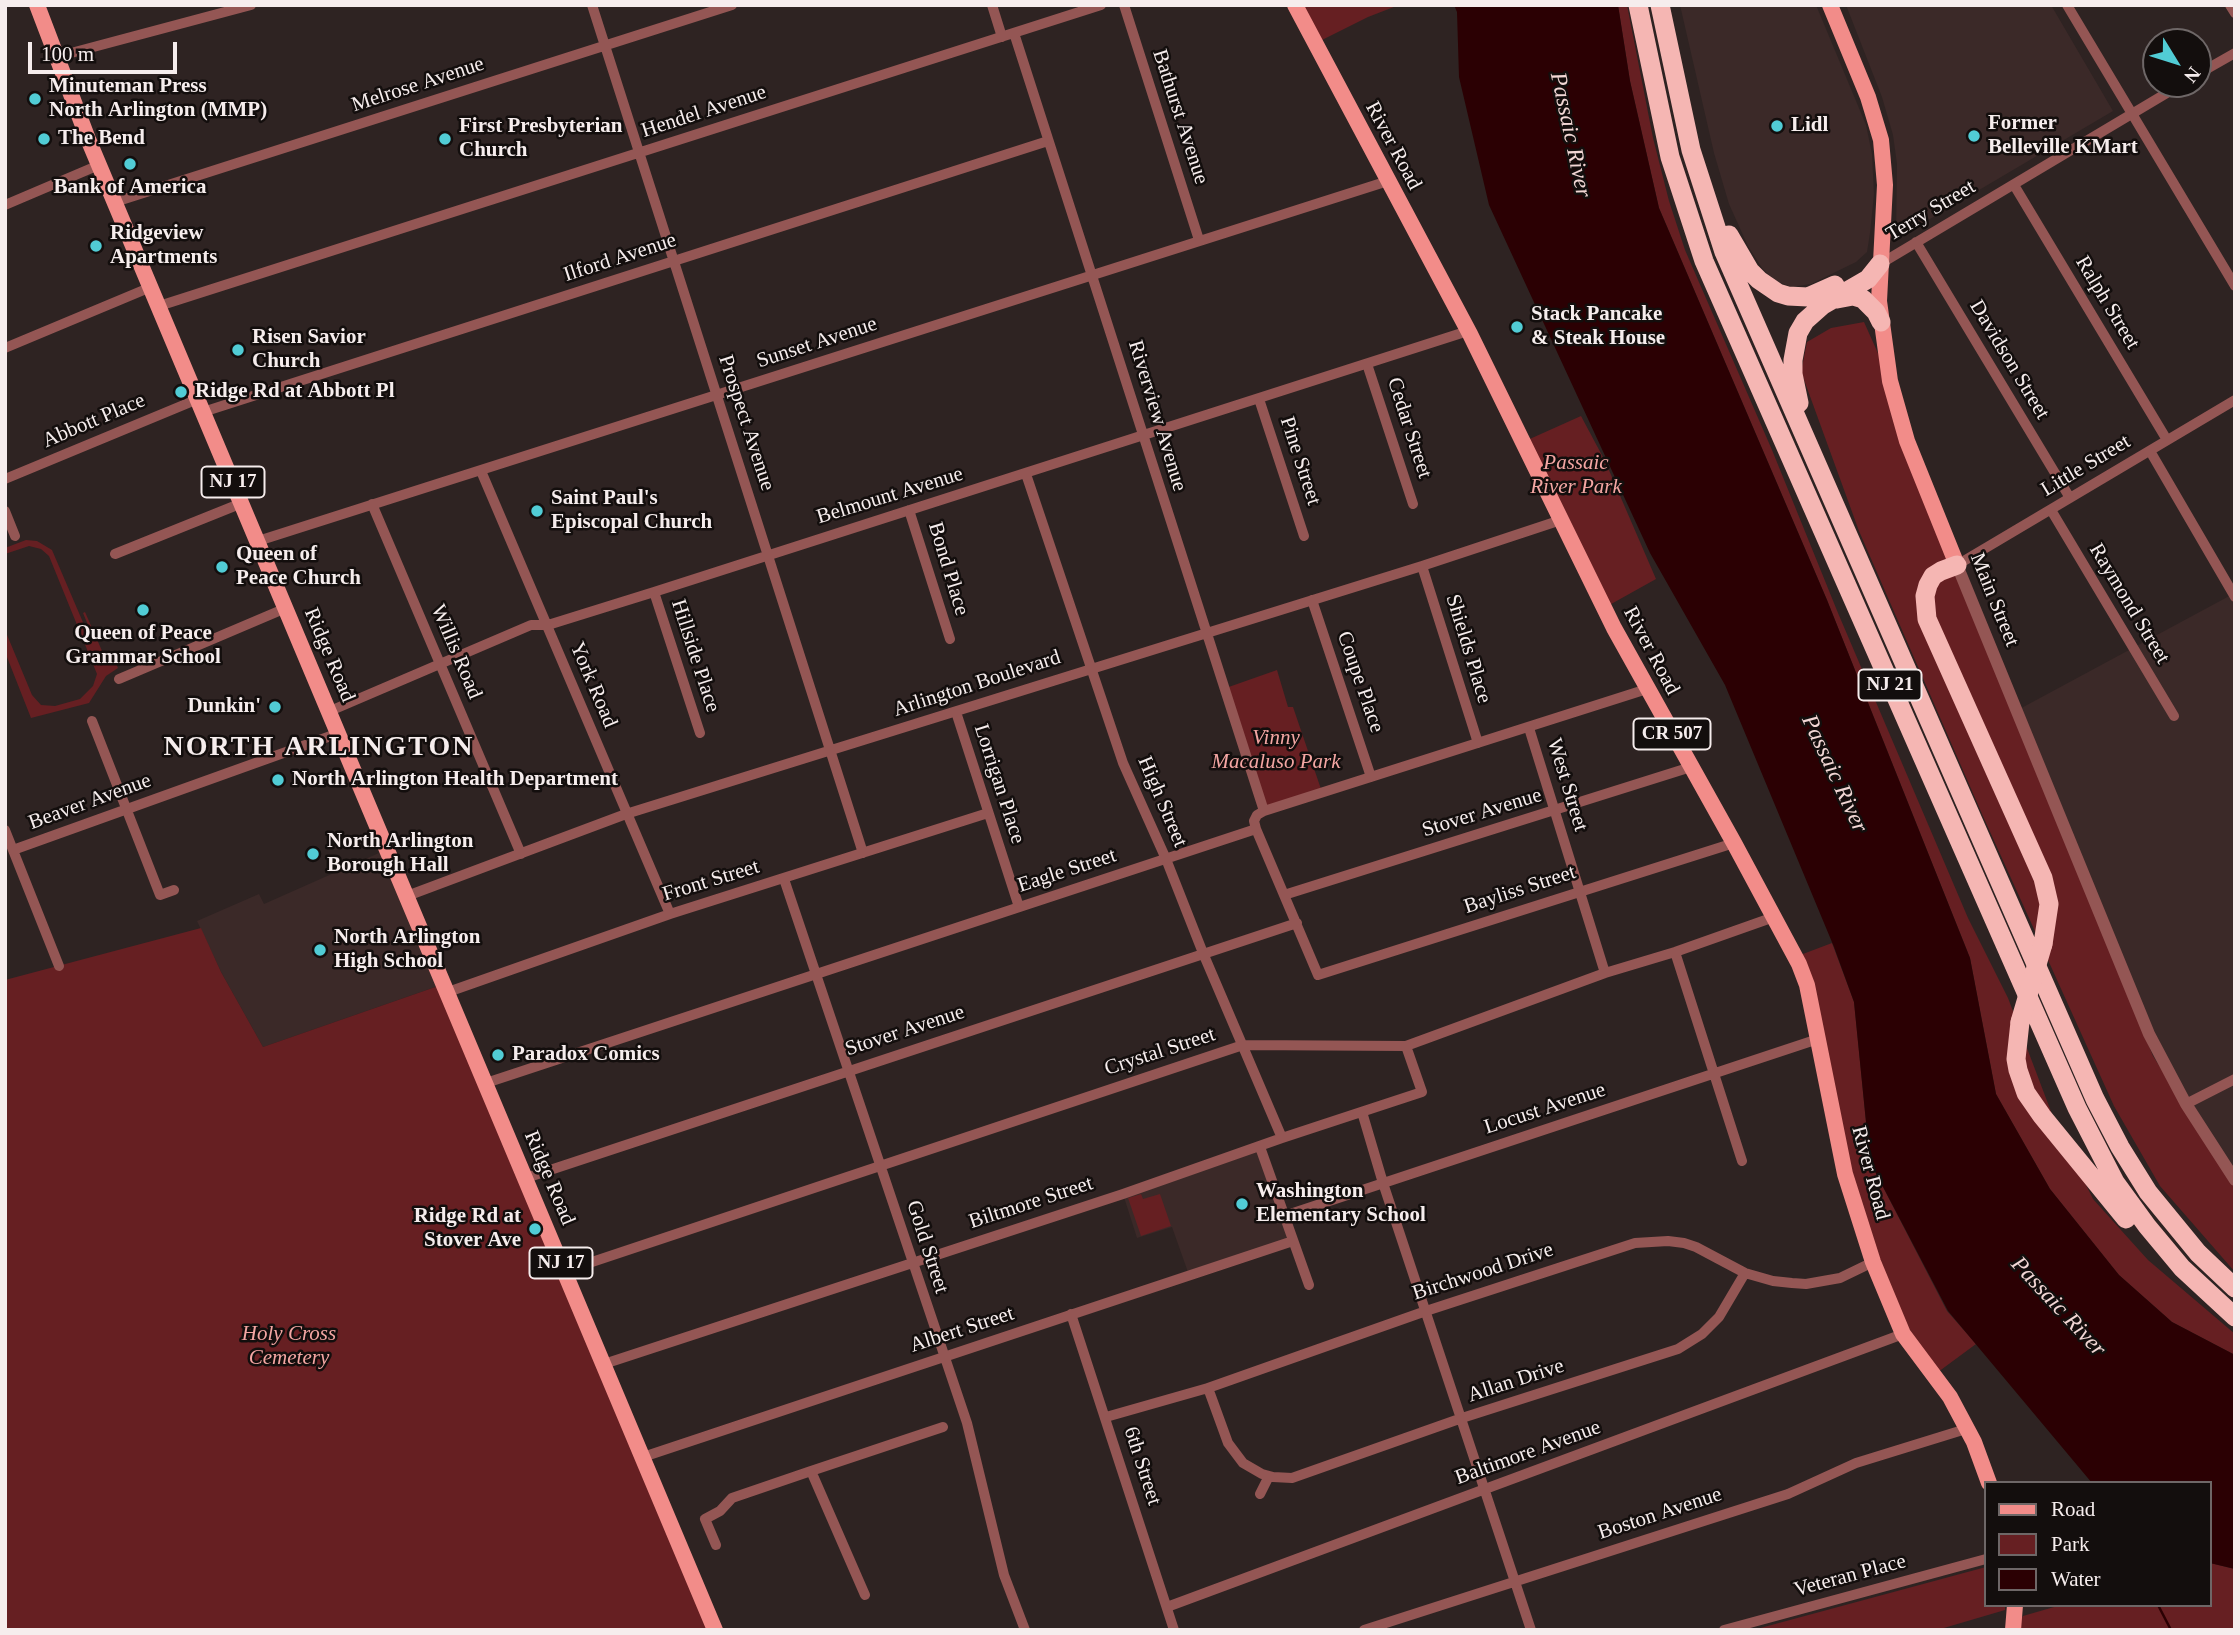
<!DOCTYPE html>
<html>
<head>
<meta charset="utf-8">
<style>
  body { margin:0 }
  #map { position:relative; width:2240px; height:1635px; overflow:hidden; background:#2e2322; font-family:Georgia,serif }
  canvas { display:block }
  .frame { position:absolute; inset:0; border:7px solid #f6eded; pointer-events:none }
  .legend { position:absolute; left:1984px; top:1481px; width:228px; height:126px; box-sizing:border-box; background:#130e0d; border:2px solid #6e6767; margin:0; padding:9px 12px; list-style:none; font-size:21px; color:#f6eded }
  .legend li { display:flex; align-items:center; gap:14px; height:35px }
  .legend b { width:35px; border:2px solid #6e6767 }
  .north { position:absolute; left:2142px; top:28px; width:70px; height:70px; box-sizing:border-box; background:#130e0d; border:2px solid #6e6767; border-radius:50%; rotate:128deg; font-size:19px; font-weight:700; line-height:28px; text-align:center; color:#f6eded }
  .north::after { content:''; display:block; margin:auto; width:24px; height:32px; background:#51ccd5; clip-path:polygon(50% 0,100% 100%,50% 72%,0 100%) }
  .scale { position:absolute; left:28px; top:42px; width:149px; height:32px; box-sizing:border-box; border:4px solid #f6eded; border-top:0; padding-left:9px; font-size:21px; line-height:24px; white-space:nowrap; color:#f6eded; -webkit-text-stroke:5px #130e0d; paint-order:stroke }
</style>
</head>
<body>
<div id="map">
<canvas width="2240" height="1635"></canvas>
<div class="frame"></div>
<ul class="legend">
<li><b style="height:9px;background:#f28c89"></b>Road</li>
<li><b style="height:19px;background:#661f22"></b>Park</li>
<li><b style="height:19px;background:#2b0003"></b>Water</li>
</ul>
<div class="north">N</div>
<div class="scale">100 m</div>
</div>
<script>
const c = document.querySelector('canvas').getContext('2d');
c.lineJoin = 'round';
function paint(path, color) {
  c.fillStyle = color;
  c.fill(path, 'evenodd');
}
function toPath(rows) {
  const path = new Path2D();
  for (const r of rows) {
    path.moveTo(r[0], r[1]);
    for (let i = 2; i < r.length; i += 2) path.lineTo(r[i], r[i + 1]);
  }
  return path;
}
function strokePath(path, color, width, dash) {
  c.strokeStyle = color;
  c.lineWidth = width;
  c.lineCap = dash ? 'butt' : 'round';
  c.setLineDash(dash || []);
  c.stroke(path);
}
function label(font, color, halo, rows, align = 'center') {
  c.font = font + ' Georgia,serif';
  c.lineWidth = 5;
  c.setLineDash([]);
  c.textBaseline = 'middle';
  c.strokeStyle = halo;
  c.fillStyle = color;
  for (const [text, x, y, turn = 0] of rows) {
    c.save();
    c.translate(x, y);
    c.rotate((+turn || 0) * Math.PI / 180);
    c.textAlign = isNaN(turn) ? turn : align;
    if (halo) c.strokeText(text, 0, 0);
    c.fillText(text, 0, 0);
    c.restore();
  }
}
paint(toPath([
  [1680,5,1816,5,1866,125,1872,154,1874,194,1870,233,1867,252,1856,262,1811,284,1791,287,1774,280,1762,268,1748,246,1729,204,1714,153],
  [1846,5,2051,5,2113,111,1896,239,1897,164,1893,135,1882,97],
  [2233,594,2235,597,2235,1185,2153,1056,2014,712],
  [388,849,444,984,263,1047,221,972,197,921,259,894,264,904],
  [1260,1147,1293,1241,1189,1275,1172,1227,1137,1238,1123,1194]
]), '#3b2928');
paint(toPath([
  [1295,5,1399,5,1368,17,1316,43],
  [1618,5,1627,5,1653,138,1669,201,1685,250,1772,450,1838,613,1968,918,2008,998,2055,1122,2093,1199,2148,1260,2235,1334,2235,1355,2172,1322,2119,1275,2050,1189,1996,1094,1970,958,1827,600,1659,208,1630,81],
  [1864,322,1881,360,2014,712,2153,1056,2235,1185,2235,1272,2160,1186,2114,1106,1982,814,1859,531,1799,366,1802,367,1807,342,1831,328],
  [1581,416,1605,461,1656,579,1604,608,1523,442],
  [26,540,37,541,52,550,88,634,93,637,83,613,85,612,106,660,113,657,118,668,106,676,89,703,31,718,5,652,5,630,32,695,41,705,55,706,80,699,93,686,97,674,49,556,41,549,29,546,5,554,5,548],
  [1277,670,1288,707,1293,707,1322,792,1264,811,1223,689],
  [201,928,221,972,263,1047,444,984,715,1630,5,1630,5,980],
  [1832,943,1854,1002,1870,1162,1947,1311,1976,1344,1934,1375,1873,1262,1795,957],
  [1141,1194,1143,1199,1160,1194,1171,1226,1141,1236,1128,1198],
  [2210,1563,2235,1569,2235,1630,2013,1630,2023,1616,2061,1605,2210,1605],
  [1986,1567,1986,1605,2005,1605,2005,1610,1937,1630,1753,1630]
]), '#661f22');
paint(toPath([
  [1454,5,1618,5,1630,81,1659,208,1827,600,1970,958,1996,1094,2050,1189,2119,1275,2172,1322,2235,1355,2235,1569,2210,1563,2210,1483,2092,1483,1948,1311,1870,1162,1854,1002,1834,947,1725,685,1650,553,1489,205,1459,77,1457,12]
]), '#2b0003');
strokePath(toPath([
  [2158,1605,2171,1630]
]), '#2b0003', 2.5);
strokePath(toPath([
  [592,5,863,853],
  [992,5,1002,37],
  [1124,5,1199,240],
  [2067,5,2235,286],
  [2230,5,2235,13],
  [1014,33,1264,811],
  [56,57,251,5],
  [2198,74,2235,53],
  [2014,185,2167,440],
  [115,202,732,5],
  [5,205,99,165],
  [1916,242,2070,498],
  [1880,264,2182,84],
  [159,306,1101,5],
  [5,348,151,287],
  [1367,364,1413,504],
  [1259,399,1304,536],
  [203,412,1048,141],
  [2150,451,2235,597],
  [481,471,670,914],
  [1026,474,1123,763,1166,859,1203,953,1282,1138],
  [5,479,198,399],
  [372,504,521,854],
  [909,510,950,639],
  [2051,510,2174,716],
  [5,511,15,536],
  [258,541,1388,181],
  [115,554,242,503],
  [1957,565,2235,400],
  [1422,566,1478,743],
  [654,592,700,733],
  [1312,600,1371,777],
  [119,679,286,608],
  [1647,689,1264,811,1257,815,1254,821,1256,829,1318,975,1734,843],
  [330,711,531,625,548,625,654,592,1468,331],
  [956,712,1019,907],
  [92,721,160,895,174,890],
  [1529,728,1605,973],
  [5,830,59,966],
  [13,850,339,733],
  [784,879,967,1423,1004,1575,1025,1630],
  [1284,895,1691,767],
  [407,896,626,814,1422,566,1561,520],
  [1675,952,1742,1161],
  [448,992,670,914,988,813],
  [486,1083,1256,829],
  [2186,1104,2235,1079],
  [1362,1112,1383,1183,1531,1630],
  [1260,1147,1309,1285],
  [526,1178,1297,923],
  [1284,1216,1818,1039],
  [565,1271,1243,1045,1406,1046,1605,973,1675,952,1774,917],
  [1071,1314,1174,1630],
  [604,1364,1123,1194,1282,1138,1422,1092,1406,1046],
  [1208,1388,1228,1443,1243,1463,1262,1474,1273,1477,1292,1478,1462,1418,1678,1349,1702,1334,1719,1317,1745,1273],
  [1106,1417,1208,1388,1426,1311,1635,1243,1668,1241,1684,1243,1696,1247,1745,1273,1773,1281,1792,1283,1806,1284,1840,1278,1873,1262],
  [643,1457,1293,1241],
  [1260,1494,1269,1476],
  [716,1545,705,1519,720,1511,732,1498,811,1471],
  [865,1595,811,1471,943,1427],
  [1167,1607,1903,1334],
  [1364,1630,1788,1494,1856,1463,1966,1429],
  [1724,1630,1986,1559]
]), '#945654', 10);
strokePath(toPath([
  [1957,565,2149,1034,2186,1104,2235,1180]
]), '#945654', 12);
strokePath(toPath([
  [37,5,88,139,715,1630],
  [1295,5,1470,334,1614,628,1734,843,1799,964,1807,985,1845,1174,1873,1262,1903,1334,1950,1397,1974,1442,1989,1483],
  [1830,5,1868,97,1881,140,1885,185,1879,301,1890,381,1907,441,1957,565],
  [2013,1630,2015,1605]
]), '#f28c89', 16);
strokePath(toPath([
  [1638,5,1670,157,1704,261,2077,1108,2115,1182,2147,1226,2182,1268,2235,1317],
  [1660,5,1691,150,1724,252,2095,1099,2120,1147,2148,1192,2198,1253,2235,1288],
  [1729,235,1750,271,1759,280,1778,293,1788,296,1808,297,1835,285],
  [1837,299,1853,296,1863,299,1876,312,1881,322],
  [1799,403,1793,374,1793,360,1798,333,1805,321,1823,305,1868,279,1880,264],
  [1957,565,1941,571,1933,576,1928,585,1925,596,1927,619,2043,878,2049,904,2043,944],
  [2020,1022,2016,1059,2018,1070,2026,1093,2042,1116,2126,1219]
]), '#f5b6b3', 19);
strokePath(toPath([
  [2020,1022,2043,944]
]), '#f5b6b3', 19);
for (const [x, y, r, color] of [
  [35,99,7,"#51ccd5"],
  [1777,126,7,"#51ccd5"],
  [1974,136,7,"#51ccd5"],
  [44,139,7,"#51ccd5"],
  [445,139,7,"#51ccd5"],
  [130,164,7,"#51ccd5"],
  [96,246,7,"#51ccd5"],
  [1517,327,7,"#51ccd5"],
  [238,350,7,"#51ccd5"],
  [181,392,7,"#51ccd5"],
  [537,511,7,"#51ccd5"],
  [222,567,7,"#51ccd5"],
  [143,610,7,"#51ccd5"],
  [275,707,7,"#51ccd5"],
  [278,780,7,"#51ccd5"],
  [313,854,7,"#51ccd5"],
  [320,950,7,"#51ccd5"],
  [498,1055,7,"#51ccd5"],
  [1242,1204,7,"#51ccd5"],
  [535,1229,7,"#51ccd5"]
]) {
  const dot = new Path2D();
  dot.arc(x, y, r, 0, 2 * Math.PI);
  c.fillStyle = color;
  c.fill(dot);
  strokePath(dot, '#130e0d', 2.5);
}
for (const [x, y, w] of [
  [233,482,63],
  [1890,685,63],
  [1672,734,77],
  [561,1263,63]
]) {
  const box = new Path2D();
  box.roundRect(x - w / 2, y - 15.5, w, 31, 5);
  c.fillStyle = '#130e0d';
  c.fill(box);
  strokePath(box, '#f6eded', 2);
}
label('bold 19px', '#f6eded', null, [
  ["NJ 17",233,482],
  ["NJ 21",1890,685],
  ["CR 507",1672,734],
  ["NJ 17",561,1263]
]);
label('21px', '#f6eded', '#130e0d', [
  ["Melrose Avenue",418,85,-18],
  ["Hendel Avenue",704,112,-18],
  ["Bathurst Avenue",1180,117,72],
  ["River Road",1393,146,62],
  ["Terry Street",1931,211,-31],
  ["Ilford Avenue",620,258,-18],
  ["Ralph Street",2107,303,59],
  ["Sunset Avenue",817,343,-18],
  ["Davidson Street",2009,360,59],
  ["Riverview Avenue",1157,416,73],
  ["Abbott Place",94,421,-23],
  ["Prospect Avenue",746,423,72],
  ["Cedar Street",1409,428,72],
  ["Pine Street",1300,461,72],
  ["Little Street",2086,466,-31],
  ["Belmount Avenue",890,496,-17],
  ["Bond Place",948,569,73],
  ["Main Street",1994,600,68],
  ["Raymond Street",2129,604,59],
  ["Shields Place",1468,649,73],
  ["River Road",1651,651,62],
  ["Willis Road",456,652,67],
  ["Ridge Road",329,655,67],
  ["Hillside Place",695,656,72],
  ["Coupe Place",1360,682,71],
  ["Arlington Boulevard",977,684,-18],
  ["York Road",593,685,67],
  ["Lorrigan Place",999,784,72],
  ["West Street",1567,785,73],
  ["Beaver Avenue",90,802,-20],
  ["High Street",1162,802,67],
  ["Stover Avenue",1482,813,-17],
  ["Eagle Street",1067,871,-18],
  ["Front Street",711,881,-17],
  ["Bayliss Street",1520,890,-18],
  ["Stover Avenue",905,1031,-18],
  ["Crystal Street",1160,1052,-18],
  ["Locust Avenue",1545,1109,-18],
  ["River Road",1870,1173,75],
  ["Ridge Road",549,1178,67],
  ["Biltmore Street",1031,1203,-18],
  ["Gold Street",927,1247,72],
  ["Birchwood Drive",1483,1272,-18],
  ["Albert Street",962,1330,-18],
  ["Allan Drive",1516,1381,-18],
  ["Baltimore Avenue",1528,1453,-20],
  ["6th Street",1142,1466,72],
  ["Boston Avenue",1660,1514,-18],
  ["Veteran Place",1850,1576,-15]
]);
label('bold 21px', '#f6eded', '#130e0d', [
  ["Minuteman Press",49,87],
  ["North Arlington (MMP)",49,111],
  ["Former",1988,124],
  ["Belleville KMart",1988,148],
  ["Lidl",1791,126],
  ["First Presbyterian",459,127],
  ["Church",459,151],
  ["The Bend",58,139],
  ["Bank of America",130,188,"center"],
  ["Ridgeview",110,234],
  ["Apartments",110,258],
  ["Stack Pancake",1531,315],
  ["& Steak House",1531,339],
  ["Risen Savior",252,338],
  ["Church",252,362],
  ["Ridge Rd at Abbott Pl",195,392],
  ["Saint Paul's",551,499],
  ["Episcopal Church",551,523],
  ["Queen of",236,555],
  ["Peace Church",236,579],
  ["Queen of Peace",143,634,"center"],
  ["Grammar School",143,658,"center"],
  ["Dunkin'",261,707,"right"],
  ["North Arlington Health Department",292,780],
  ["North Arlington",327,842],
  ["Borough Hall",327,866],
  ["North Arlington",334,938],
  ["High School",334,962],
  ["Paradox Comics",512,1055],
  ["Washington",1256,1192],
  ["Elementary School",1256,1216],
  ["Ridge Rd at",521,1217,"right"],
  ["Stover Ave",521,1241,"right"]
], 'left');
label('italic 21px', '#f4a6a3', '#130e0d', [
  ["Passaic",1576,463],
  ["River Park",1576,487],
  ["Vinny",1276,738],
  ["Macaluso Park",1276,762],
  ["Holy Cross",289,1334],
  ["Cemetery",289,1358]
]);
label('italic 23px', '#f2d7d5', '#130e0d', [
  ["Passaic River",1570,135,78],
  ["Passaic River",1834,774,65],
  ["Passaic River",2058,1307,47]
]);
c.letterSpacing = '2px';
label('bold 28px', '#f6eded', '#130e0d', [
  ["NORTH ARLINGTON",319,748]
]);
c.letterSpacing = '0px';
</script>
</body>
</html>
